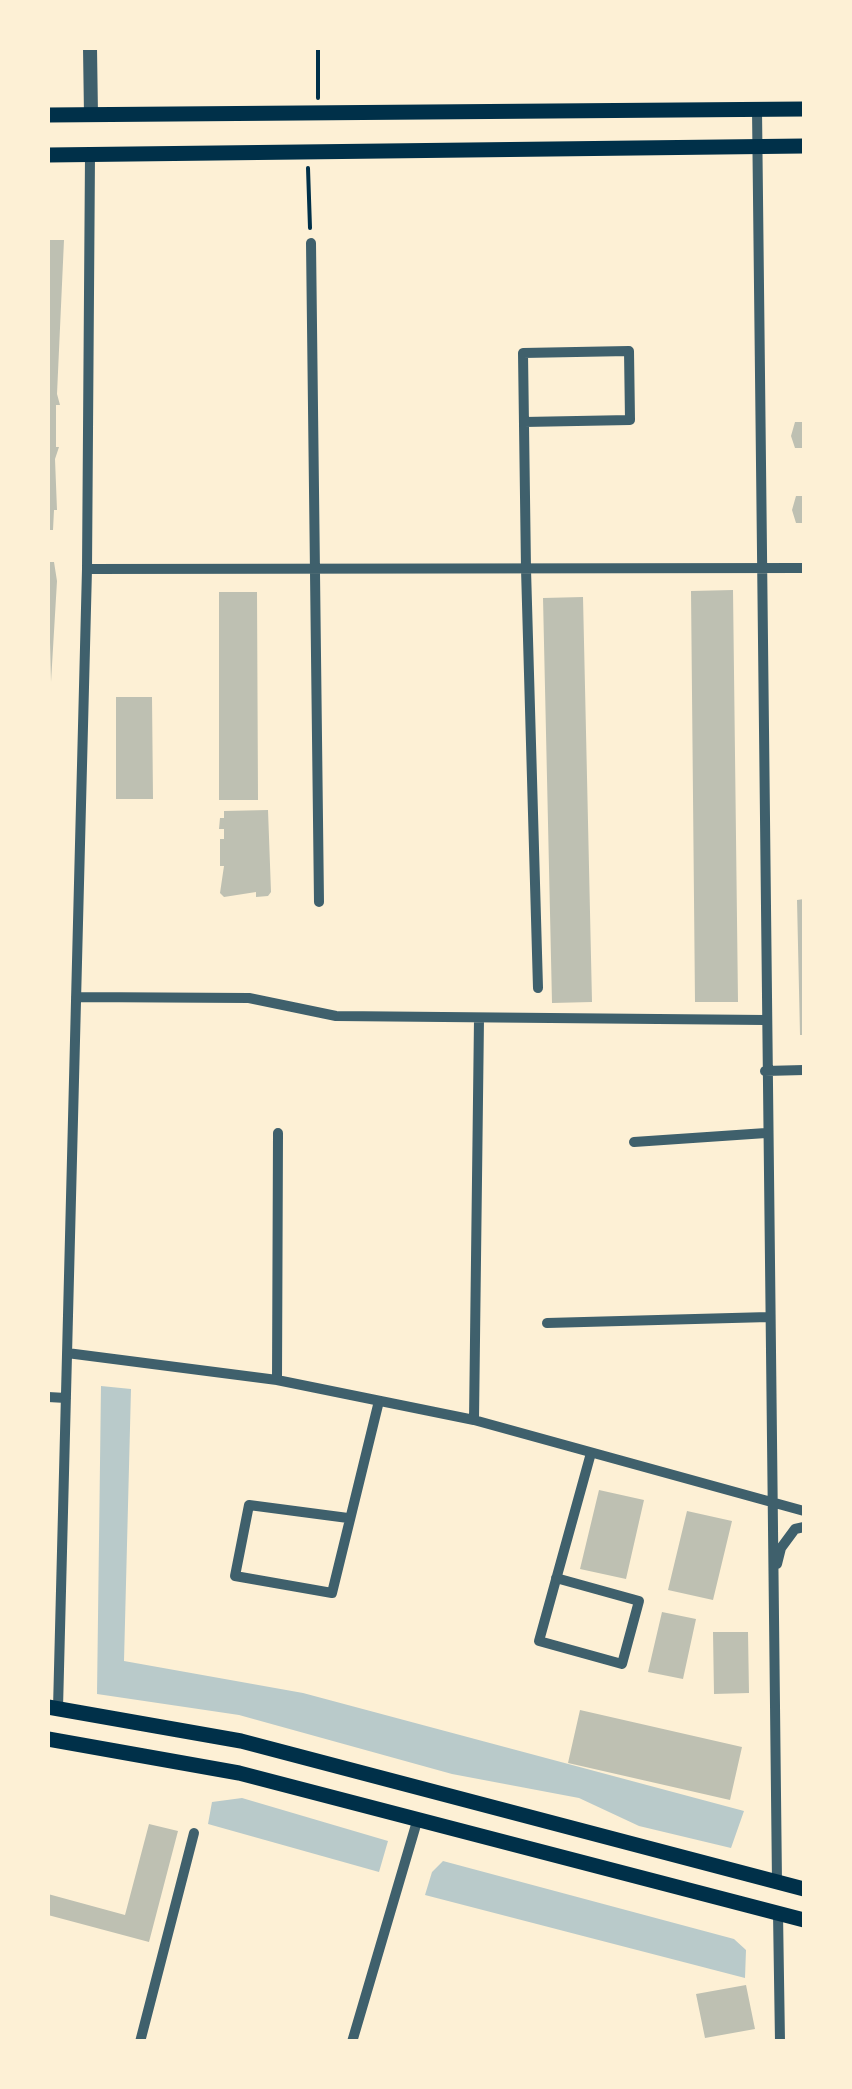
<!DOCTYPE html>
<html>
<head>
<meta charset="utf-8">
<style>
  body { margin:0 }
  #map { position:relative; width:852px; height:2089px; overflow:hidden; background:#fdf0d5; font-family:"Playfair Display",serif }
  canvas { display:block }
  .frame { position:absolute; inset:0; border:50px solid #fdf0d5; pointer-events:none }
</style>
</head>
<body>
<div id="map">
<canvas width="852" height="2089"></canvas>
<div class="frame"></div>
</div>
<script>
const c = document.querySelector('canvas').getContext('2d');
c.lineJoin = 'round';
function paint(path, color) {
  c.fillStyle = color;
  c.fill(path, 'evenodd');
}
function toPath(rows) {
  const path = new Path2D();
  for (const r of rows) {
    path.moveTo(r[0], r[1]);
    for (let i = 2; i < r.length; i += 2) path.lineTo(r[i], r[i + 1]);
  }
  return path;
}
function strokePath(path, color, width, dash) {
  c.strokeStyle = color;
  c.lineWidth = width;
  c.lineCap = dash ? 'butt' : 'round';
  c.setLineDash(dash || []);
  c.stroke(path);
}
paint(toPath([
  [101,1386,131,1389,124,1661,303,1693,744,1811,731,1848,639,1826,579,1798,452,1774,239,1715,97,1694],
  [242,1798,388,1841,379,1872,208,1824,212,1802],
  [443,1861,734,1939,746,1950,745,1978,425,1895,432,1872]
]), '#b9caca');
paint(toPath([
  [48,240,64,240,57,394,60,405,56,405,56,447,59,447,55,459,57,510,54,510,53,530,48,530],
  [795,422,804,422,804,448,795,448,791,436],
  [796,496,804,496,804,523,796,523,792,510],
  [48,562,54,562,57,581,51,682],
  [733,590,738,1002,695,1002,691,591],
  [219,592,257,592,258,800,219,800],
  [583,597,592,1002,552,1003,543,598],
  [116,697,152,697,153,799,116,799],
  [268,810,271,892,268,896,256,897,256,892,224,897,220,893,224,866,220,866,220,839,224,839,224,829,219,829,220,818,224,818,224,811],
  [804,899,804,1035,800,1035,797,900],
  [599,1490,644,1500,626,1579,580,1569],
  [687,1511,732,1521,713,1600,668,1590],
  [662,1612,696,1619,683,1679,648,1672],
  [713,1632,748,1632,749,1693,714,1694],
  [580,1710,742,1747,730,1800,568,1763],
  [149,1824,178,1831,149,1942,48,1915,48,1894,125,1915],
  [746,1985,755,2029,705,2038,696,1994]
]), '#bec0b2');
strokePath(toPath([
  [318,48,318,98],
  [308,168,310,228]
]), '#003049', 4);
strokePath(toPath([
  [757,109,777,1882],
  [311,243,319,902],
  [524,422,630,420,629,351,523,353,526,569,538,988],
  [87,569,804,568],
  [76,997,249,998,336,1016,765,1020],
  [765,1071,804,1070],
  [634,1142,766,1133],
  [547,1323,769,1317],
  [67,1353,277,1380,474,1420,804,1511],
  [277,1380,278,1133],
  [48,1397,66,1398],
  [474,1420,479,1019],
  [348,1518,249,1505,235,1576,332,1593,379,1401],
  [777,1564,781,1548,795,1529,804,1527],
  [556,1578,639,1601,622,1664,539,1641,591,1453],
  [58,1708,87,569,90,155],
  [778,1913,780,2042],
  [140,2042,194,1833],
  [352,2042,418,1818]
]), '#3f606c', 10);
strokePath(toPath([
  [90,48,91,115]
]), '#3f606c', 14);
strokePath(toPath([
  [48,115,804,109],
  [48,155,804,146],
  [48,1707,241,1741,804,1889],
  [48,1739,239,1773,804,1920]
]), '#003049', 15);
</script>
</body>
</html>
